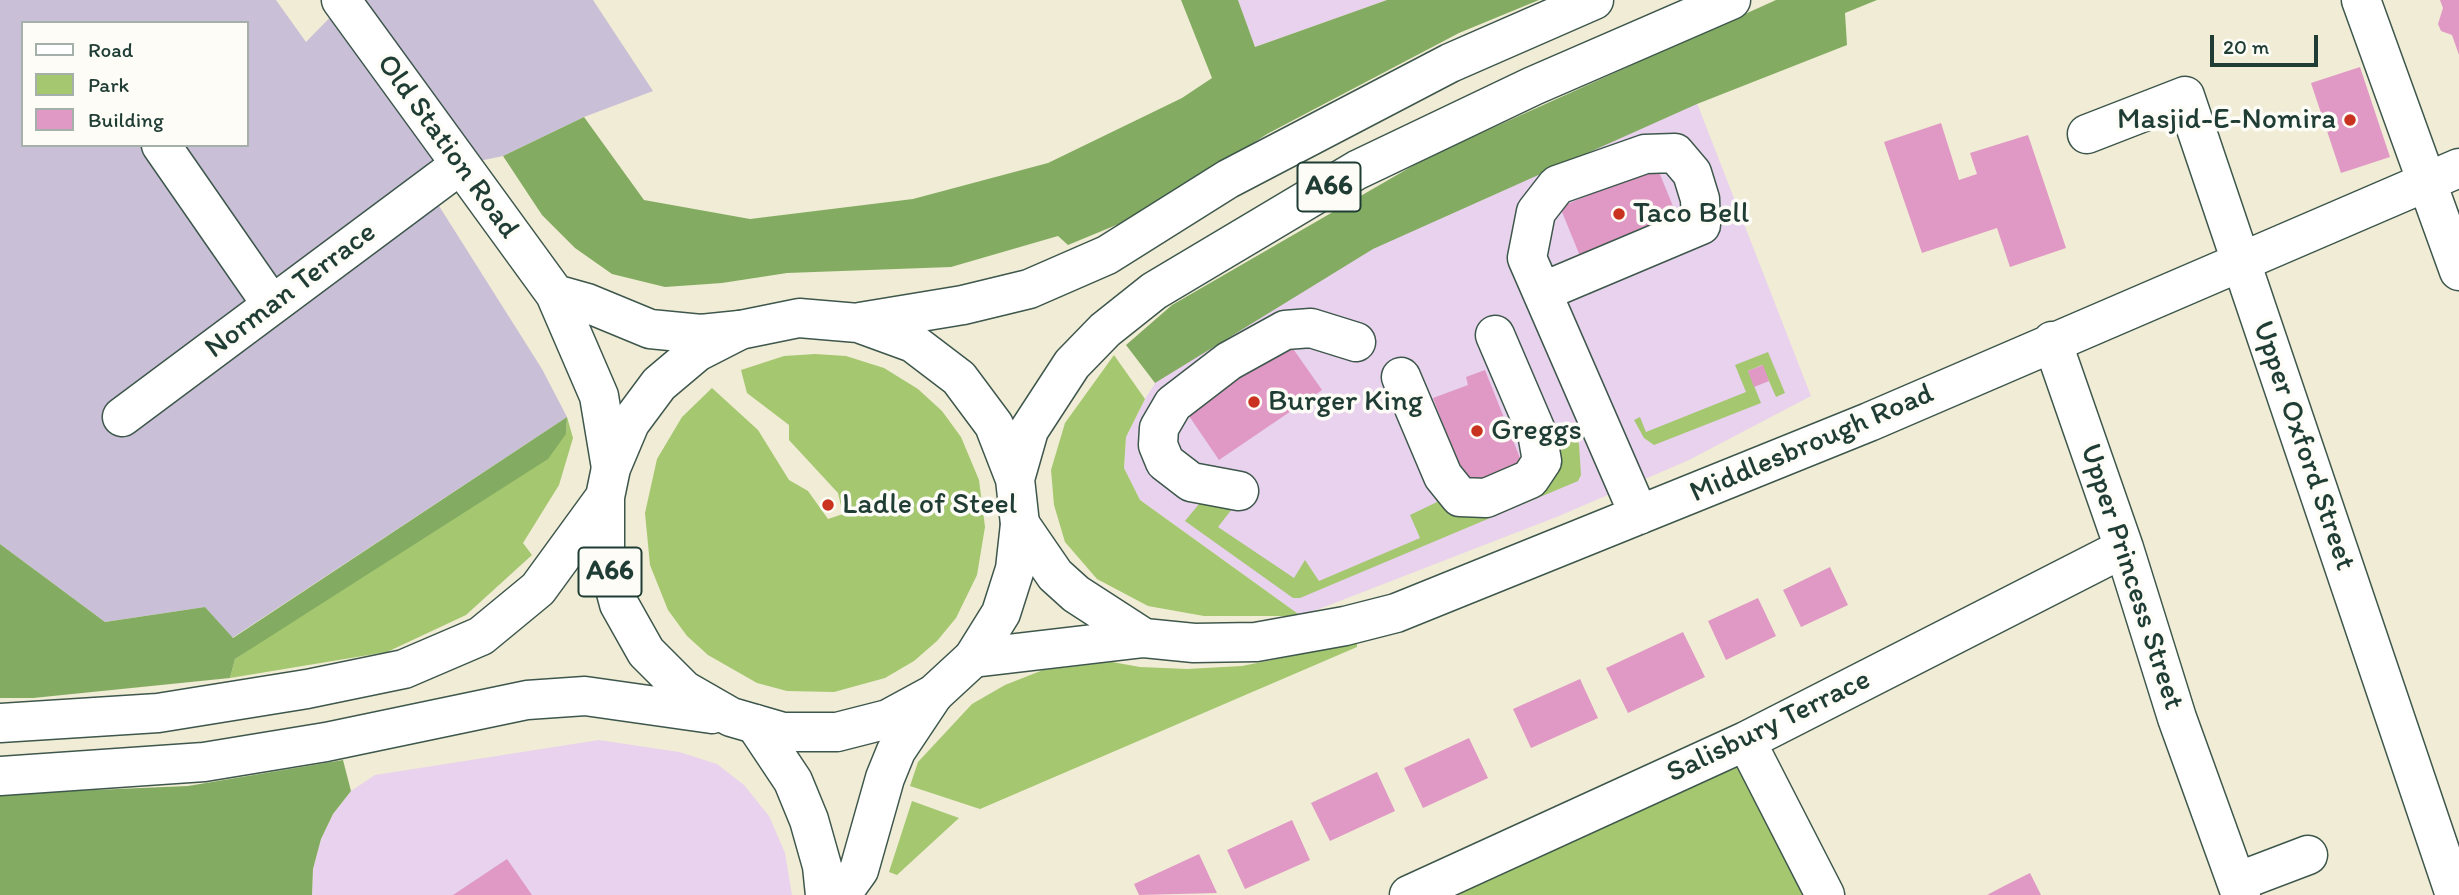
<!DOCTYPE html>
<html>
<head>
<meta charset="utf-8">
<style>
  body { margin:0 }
  #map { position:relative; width:2459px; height:895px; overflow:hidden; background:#f1ecd5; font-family:Itim,sans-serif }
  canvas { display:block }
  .legend { position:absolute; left:21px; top:21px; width:228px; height:126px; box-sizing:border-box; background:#fdfcf7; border:2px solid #a4b0a9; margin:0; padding:9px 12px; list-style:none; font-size:21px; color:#1f3d34 }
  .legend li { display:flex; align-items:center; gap:14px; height:35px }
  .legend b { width:35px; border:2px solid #a4b0a9 }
  .scale { position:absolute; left:2210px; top:35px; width:108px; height:32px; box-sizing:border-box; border:4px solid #1f3d34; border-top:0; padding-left:9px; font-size:21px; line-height:24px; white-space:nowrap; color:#1f3d34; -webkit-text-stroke:5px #fdfcf7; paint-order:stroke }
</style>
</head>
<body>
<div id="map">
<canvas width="2459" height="895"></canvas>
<ul class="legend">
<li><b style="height:9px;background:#fff"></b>Road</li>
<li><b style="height:19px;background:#a4c770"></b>Park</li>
<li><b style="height:19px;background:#df99c4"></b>Building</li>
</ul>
<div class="scale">20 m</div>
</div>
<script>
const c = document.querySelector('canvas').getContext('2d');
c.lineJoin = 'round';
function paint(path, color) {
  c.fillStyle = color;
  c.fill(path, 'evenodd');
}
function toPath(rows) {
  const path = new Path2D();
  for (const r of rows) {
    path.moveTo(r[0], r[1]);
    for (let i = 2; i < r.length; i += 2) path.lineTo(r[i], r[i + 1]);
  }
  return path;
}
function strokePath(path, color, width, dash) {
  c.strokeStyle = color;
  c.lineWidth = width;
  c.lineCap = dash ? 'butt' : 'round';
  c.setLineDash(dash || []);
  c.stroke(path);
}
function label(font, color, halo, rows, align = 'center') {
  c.font = font + ' Itim,sans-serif';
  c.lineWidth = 7;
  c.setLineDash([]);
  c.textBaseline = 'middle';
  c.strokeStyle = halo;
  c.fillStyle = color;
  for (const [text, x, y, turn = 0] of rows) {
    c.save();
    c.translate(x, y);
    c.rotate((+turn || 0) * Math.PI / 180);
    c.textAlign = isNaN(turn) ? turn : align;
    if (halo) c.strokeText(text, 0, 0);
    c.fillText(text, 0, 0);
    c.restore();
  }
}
paint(toPath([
  [1238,0,1387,0,1255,47],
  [1688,80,1811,396,1689,460,1559,516,1301,616,1140,500,1124,468,1126,437,1145,399,1193,324],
  [599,740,679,752,717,764,744,785,769,816,785,853,792,895,312,895,313,869,321,839,333,814,351,791,375,775]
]), '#e9d2ed');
paint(toPath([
  [0,0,276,0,306,42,347,0,593,0,653,91,584,117,503,156,460,165,422,179,542,369,567,417,232,638,205,607,105,622,0,544],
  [23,23,247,23,247,145,23,145]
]), '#c9bfd7');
paint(toPath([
  [1768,352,1785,393,1776,397,1762,365,1748,371,1761,403,1654,445,1644,438,1634,420,1640,417,1646,432,1746,392,1735,365],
  [815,354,846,356,884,368,918,389,942,411,961,437,979,480,985,527,977,575,956,618,937,641,914,661,885,678,834,692,787,691,757,683,708,655,687,636,668,610,650,565,645,513,657,459,682,417,712,388,758,430,789,480,808,491,828,519,843,514,838,493,789,440,789,425,747,393,741,370,784,356],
  [1114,355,1145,399,1126,437,1124,468,1140,500,1301,616,1204,616,1148,606,1097,579,1065,542,1054,505,1051,470,1065,423],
  [567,417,573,438,559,485,523,543,532,555,466,615,387,652,230,678,235,659,566,434],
  [1405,425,1464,512,1550,438,1572,429,1579,444,1581,475,1578,481,1300,598,1293,598,1185,521,1209,492,1239,500,1218,527,1294,578,1305,560,1319,581,1420,538,1410,515,1437,502],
  [1357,643,1357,647,980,809,910,786,918,762,972,704,1005,685,1043,670,1112,662,1140,667,1187,669,1242,666],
  [1737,760,1813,895,1436,895],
  [912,801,959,818,897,875,889,872]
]), '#a4c770');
paint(toPath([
  [1181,0,1238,0,1255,47,1387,0,1539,0,1459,33,1267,134,1184,189,1126,221,1068,245,1058,236,951,267,787,273,722,283,665,287,612,274,575,248,542,215,503,156,584,117,644,200,750,219,913,199,1048,163,1182,98,1212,78],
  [1776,0,1877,0,1845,13,1847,45,1697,104,1373,249,1155,383,1126,345,1172,305,1428,157],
  [567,417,566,434,548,459,235,659,230,678,33,698,0,698,0,544,105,622,205,607,233,638],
  [343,760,351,791,333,814,321,839,313,869,312,895,0,895,0,794,188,786]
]), '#83ac62');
paint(toPath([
  [2440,0,2459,0,2459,55,2452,35,2441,31,2438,24,2443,8],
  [2360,67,2390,157,2341,173,2311,83],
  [1941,123,1959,180,1977,174,1970,153,2028,135,2066,248,2010,267,1997,228,1922,253,1884,142],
  [1657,167,1679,221,1582,261,1560,207],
  [1289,343,1322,390,1219,460,1187,413],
  [1763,365,1769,381,1754,387,1748,371],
  [1485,370,1522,463,1466,485,1433,398,1468,385,1466,377],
  [1830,567,1848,605,1801,627,1783,590],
  [1758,598,1776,636,1726,660,1708,621],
  [1683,632,1705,677,1628,713,1606,668],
  [1580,679,1598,718,1531,748,1513,709],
  [1469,738,1488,778,1423,808,1404,768],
  [1377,772,1395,811,1330,841,1311,803],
  [1292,820,1310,860,1245,889,1227,850],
  [1199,854,1217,893,1139,895,1134,884],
  [507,859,532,895,453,895],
  [2030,873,2041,895,1987,895,2004,886]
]), '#df99c4');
const minor = toPath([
  [2361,0,2459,271],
  [2087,134,2185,96,2455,895],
  [161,145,272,305],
  [1542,292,1701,225,1700,199,1692,173,1675,153,1645,154,1557,185,1536,212,1527,258,1639,515],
  [2052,341,2124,548,2177,718,2241,895],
  [1401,377,1443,476,1460,497,1486,498,1530,479,1542,461,1537,433,1495,335],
  [122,417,460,165],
  [1239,491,1191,482,1165,462,1158,445,1159,428,1173,404,1229,361,1285,330,1311,328,1356,342],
  [1020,524,1055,575,1076,594,1144,638],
  [973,658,1144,638,1194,643,1256,642,1345,626,1396,613,1869,422,2459,168],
  [755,724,793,781,809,820,822,866,825,895],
  [1746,741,1825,895],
  [2237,882,2308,855],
  [841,895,859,870,885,778,896,751,934,694],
  [1409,895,1746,741,2124,548]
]);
const major = toPath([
  [341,0,555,294,599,396,611,468],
  [555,294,587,303,650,329,701,334,740,330]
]);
const highway = toPath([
  [860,322,963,305,1029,289,1107,255,1228,179,1450,63,1594,0],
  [1015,479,994,425,959,378,913,343,858,323,799,318,740,330,697,352,659,384,630,423,611,468,605,497,605,551,619,604,646,652,684,690,731,717,783,732,837,732,888,719,934,694,973,658,1001,613,1015,569,1020,524,1015,479,1029,430,1072,364,1105,330,1154,291,1357,170,1533,86,1731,0],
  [0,723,158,713,307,689,404,669,481,636,538,589,605,497],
  [0,776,204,762,326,742,527,700,585,696,712,714]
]);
strokePath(minor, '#3e574c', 41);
strokePath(major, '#3e574c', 41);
strokePath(highway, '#3e574c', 41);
strokePath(minor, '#fff', 38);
strokePath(major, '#fff', 38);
strokePath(highway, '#fff', 38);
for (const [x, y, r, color] of [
  [2350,120,7,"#c8321e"],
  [1619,214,7,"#c8321e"],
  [1254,402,7,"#c8321e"],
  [1477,431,7,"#c8321e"],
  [828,505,7,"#c8321e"]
]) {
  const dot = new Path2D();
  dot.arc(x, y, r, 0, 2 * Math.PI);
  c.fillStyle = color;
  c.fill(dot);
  strokePath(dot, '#fdfcf7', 2.5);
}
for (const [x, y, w] of [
  [1329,187,63],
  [610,572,63]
]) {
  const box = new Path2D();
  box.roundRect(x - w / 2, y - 24.5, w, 49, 5);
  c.fillStyle = '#fdfcf7';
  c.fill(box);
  strokePath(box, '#1f3d34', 2);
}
label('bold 28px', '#1f3d34', null, [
  ["A66",1329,187],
  ["A66",610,572]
]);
label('30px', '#1f3d34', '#fdfcf7', [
  ["Masjid-E-Nomira",2336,120,"right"],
  ["Taco Bell",1633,214],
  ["Burger King",1268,402],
  ["Greggs",1491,431],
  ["Ladle of Steel",842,505]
], 'left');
label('30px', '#1f3d34', '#fdfcf7', [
  ["Old Station Road",447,147,54],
  ["Norman Terrace",291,291,-37],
  ["Middlesbrough Road",1812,444,-23],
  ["Upper Oxford Street",2303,446,71],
  ["Upper Princess Street",2131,577,72],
  ["Salisbury Terrace",1769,727,-26]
]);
</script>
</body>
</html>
